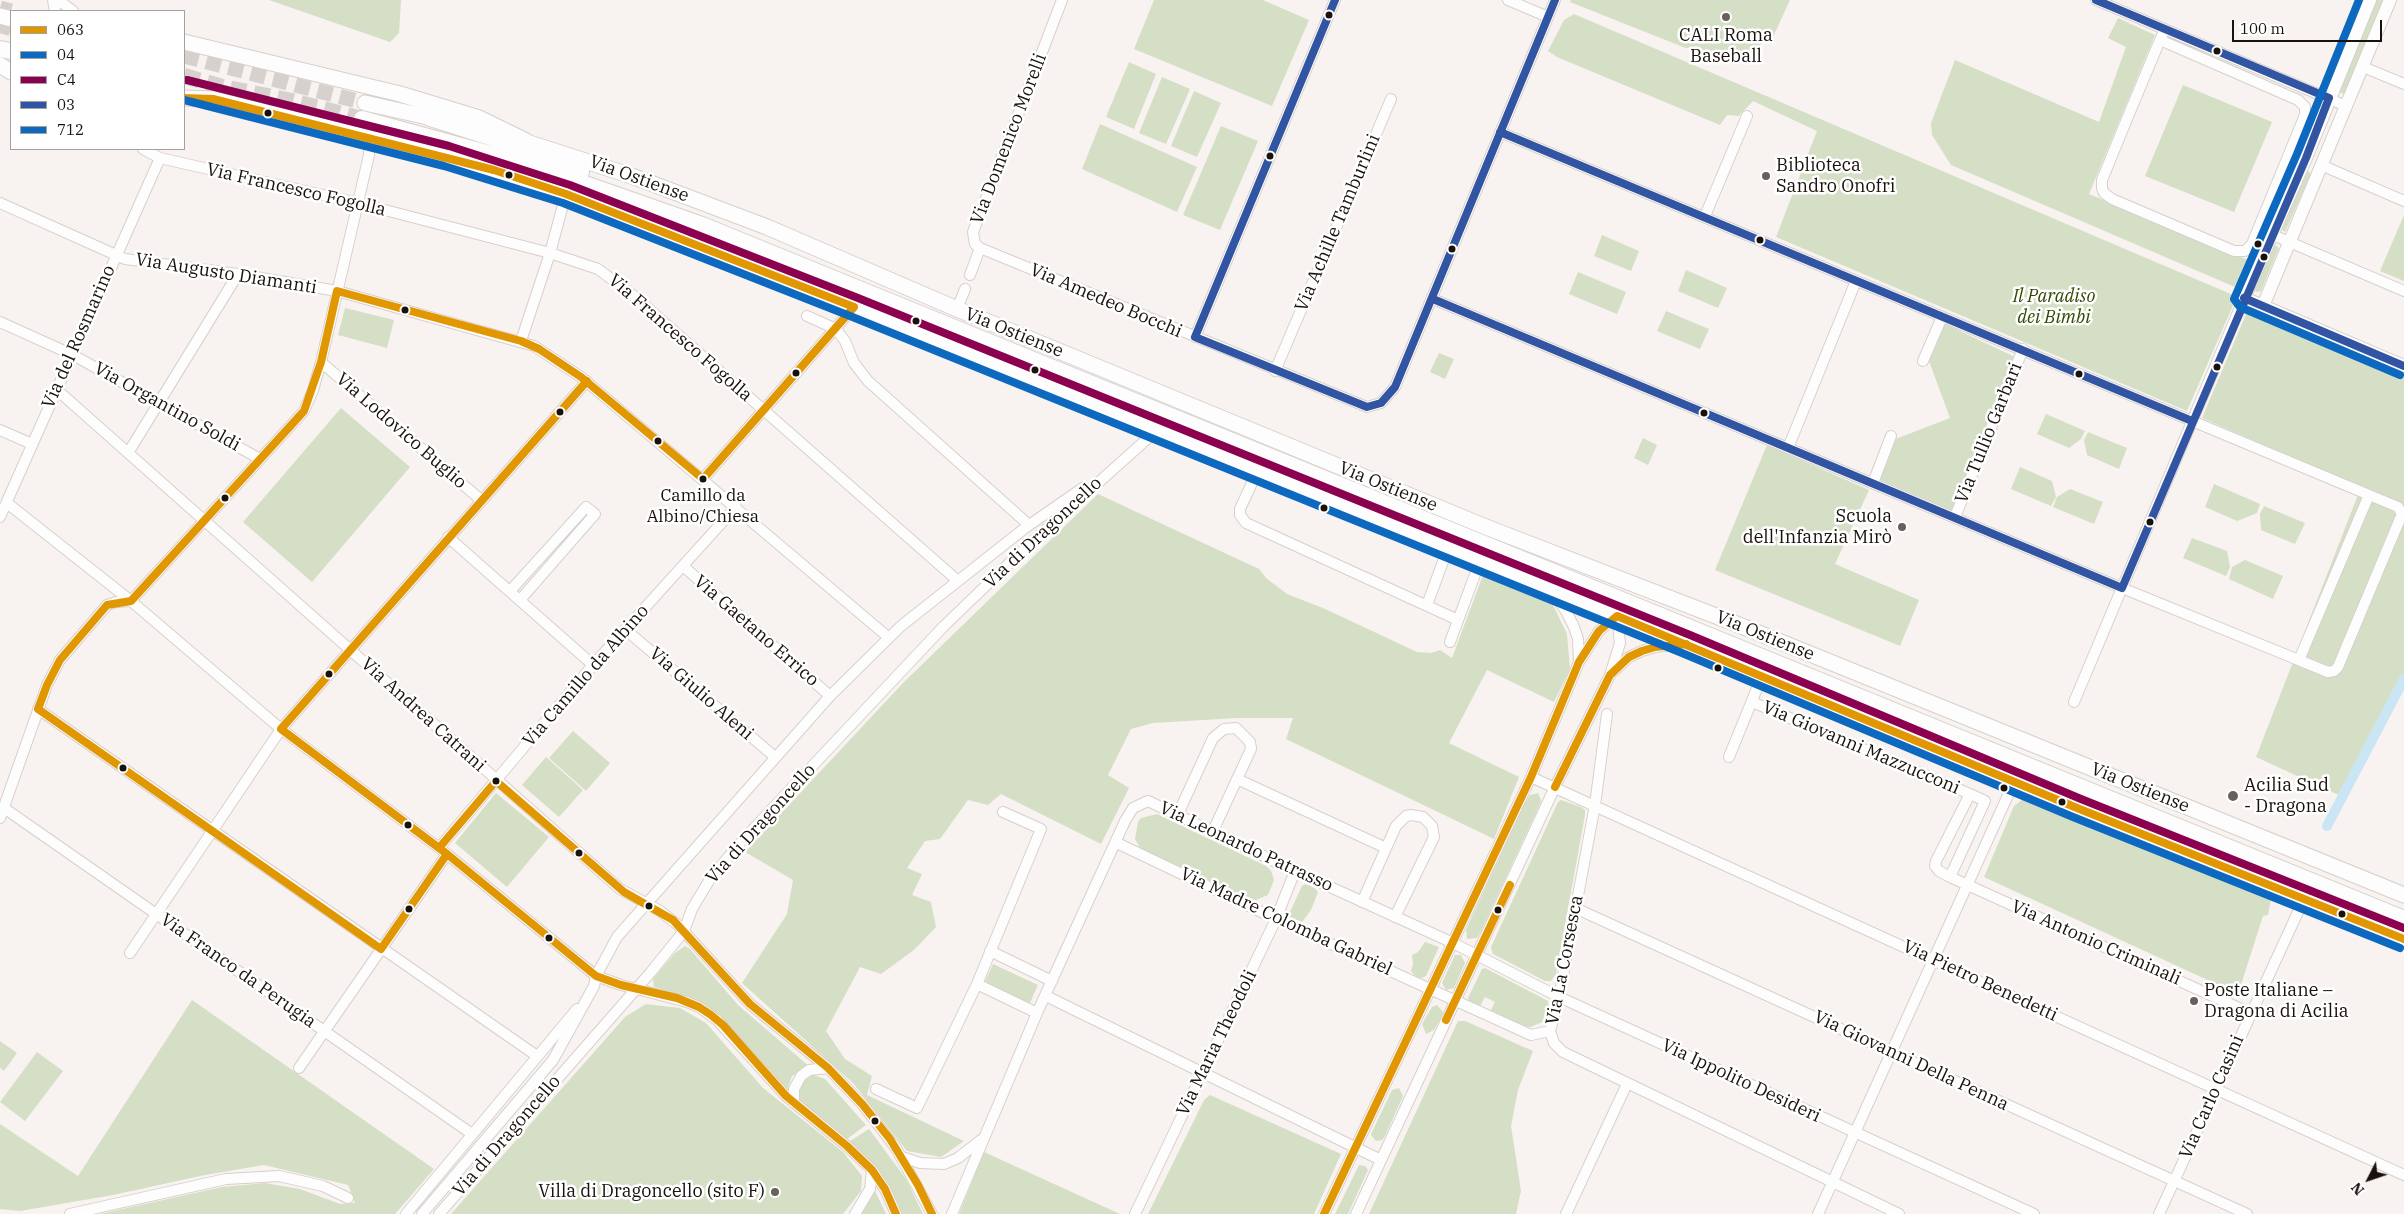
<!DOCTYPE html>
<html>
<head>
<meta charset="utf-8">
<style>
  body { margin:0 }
  #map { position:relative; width:2404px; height:1214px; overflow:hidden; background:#f8f3f0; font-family:"IBM Plex Serif",serif }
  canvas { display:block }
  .legend { position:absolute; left:10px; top:10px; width:175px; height:140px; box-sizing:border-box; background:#fff; border:1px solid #a3a09e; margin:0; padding:6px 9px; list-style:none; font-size:15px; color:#19110c }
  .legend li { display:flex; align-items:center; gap:10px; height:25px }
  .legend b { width:25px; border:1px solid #a3a09e }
  .north { position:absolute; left:2344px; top:1154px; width:50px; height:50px; -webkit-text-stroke:4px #fff; paint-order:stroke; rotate:229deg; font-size:14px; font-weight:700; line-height:20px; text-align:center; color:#19110c }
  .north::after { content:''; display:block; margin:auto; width:18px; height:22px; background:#19110c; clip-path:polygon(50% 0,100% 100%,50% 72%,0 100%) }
  .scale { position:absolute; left:2232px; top:20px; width:150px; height:22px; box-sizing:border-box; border:2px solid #19110c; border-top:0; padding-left:6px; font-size:15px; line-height:18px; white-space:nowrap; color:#19110c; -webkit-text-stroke:4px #fff; paint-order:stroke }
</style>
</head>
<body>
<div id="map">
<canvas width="2404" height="1214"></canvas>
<ul class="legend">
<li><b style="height:6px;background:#e19701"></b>063</li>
<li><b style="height:6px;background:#0c69bf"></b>04</li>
<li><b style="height:6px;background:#8b004f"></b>C4</li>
<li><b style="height:6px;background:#3155a3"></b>03</li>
<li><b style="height:6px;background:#0c69bf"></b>712</li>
</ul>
<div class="north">N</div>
<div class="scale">100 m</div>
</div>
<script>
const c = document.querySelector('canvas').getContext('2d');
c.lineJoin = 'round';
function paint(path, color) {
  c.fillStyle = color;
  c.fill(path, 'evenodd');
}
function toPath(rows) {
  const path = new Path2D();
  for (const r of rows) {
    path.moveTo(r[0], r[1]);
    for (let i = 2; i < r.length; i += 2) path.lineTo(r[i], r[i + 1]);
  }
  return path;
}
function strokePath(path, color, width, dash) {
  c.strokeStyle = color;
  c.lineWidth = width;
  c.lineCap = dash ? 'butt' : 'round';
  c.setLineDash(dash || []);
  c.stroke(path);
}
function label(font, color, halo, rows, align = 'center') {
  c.font = font + ' "IBM Plex Serif",serif';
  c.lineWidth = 5;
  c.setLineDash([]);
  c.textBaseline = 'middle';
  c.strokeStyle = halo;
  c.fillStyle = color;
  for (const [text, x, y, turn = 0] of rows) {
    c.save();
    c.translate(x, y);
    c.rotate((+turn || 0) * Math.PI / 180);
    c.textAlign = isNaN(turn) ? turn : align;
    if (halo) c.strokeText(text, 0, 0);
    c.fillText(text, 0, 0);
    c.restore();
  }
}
paint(toPath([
  [269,0,401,0,399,33,390,42],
  [1154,0,1263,0,1309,20,1272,106,1134,49],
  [1571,0,1790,0,1772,39,1764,40,1750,59,1735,62,1683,47,1570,2],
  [2376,0,2385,0,2346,92,2343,94,2339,92],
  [1574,14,2233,295,2234,303,2187,411,1776,237,1817,131,1753,101,1739,116,1727,115,1720,125,1557,57,1548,51,1564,20],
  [2118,18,2155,35,2089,194,2248,260,2235,287,1951,165,1932,135,1931,123,1955,60,2099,122,2126,47,2108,38],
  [1129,62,1156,74,1134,129,1106,117],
  [1162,77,1190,89,1166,144,1139,133],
  [2183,85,2272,122,2234,212,2145,176],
  [1194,91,1221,103,1197,157,1171,146],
  [1100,124,1197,167,1177,212,1082,169],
  [1221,126,1258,141,1220,230,1183,215],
  [2307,170,2311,174,2285,232,2281,229],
  [2404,215,2404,281,2380,271],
  [1602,235,1639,251,1631,271,1594,256],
  [2275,245,2279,248,2261,291,2256,292,2255,290,2272,247],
  [1686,270,1727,288,1718,308,1678,291],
  [1578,272,1626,292,1617,314,1569,294],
  [2249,307,2404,375,2404,687,2343,797,2256,757,2361,487,2202,418],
  [345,308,394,320,387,348,338,335],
  [1666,311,1709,329,1700,349,1657,331],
  [1945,324,2015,357,1953,511,1880,480,1893,440,1950,418,1929,361],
  [1439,353,1454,359,1445,379,1430,372],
  [341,408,410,467,312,582,243,522],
  [2046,414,2085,431,2081,439,2069,448,2037,434],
  [2088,432,2127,448,2119,469,2087,455,2084,440],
  [1643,438,1657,445,1648,465,1634,458],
  [1767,445,1869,490,1835,564,1919,600,1900,646,1715,570],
  [2020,467,2052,481,2056,497,2051,506,2011,489],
  [2214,484,2260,504,2257,513,2237,521,2205,507],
  [2070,489,2103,502,2094,524,2053,507,2057,497],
  [1098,494,1259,569,1266,578,1287,594,1323,608,1417,652,1431,653,1440,650,1452,658,1483,575,1551,601,1567,634,1570,669,1554,702,1487,670,1449,743,1519,777,1494,839,1286,739,1293,718,1237,718,1153,723,1131,729,1108,775,1129,788,1101,844,1001,794,988,805,968,800,940,839,925,841,907,868,922,874,912,895,931,902,936,927,914,950,881,974,860,967,826,1031,845,1059,872,1076,867,1095,964,1141,941,1157,907,1151,853,1083,742,983,787,914,793,880,745,852,904,682],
  [2264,506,2305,523,2295,544,2261,530,2260,514],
  [2192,538,2227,551,2230,567,2226,576,2183,558],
  [2245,560,2283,576,2273,599,2229,579,2232,567],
  [573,731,610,763,586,791,549,758],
  [546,757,583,790,559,817,522,785],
  [496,793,549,837,507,887,455,843],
  [1538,793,1541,800,1540,804,1481,931,1477,938,1467,939,1466,930,1524,804,1530,795],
  [2023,799,2027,799,2272,894,2268,915,2263,916,2238,994,1984,877,2014,806],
  [1561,800,1581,807,1585,810,1585,815,1556,974,1551,981,1545,981,1493,954,1491,947,1558,802],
  [1157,814,1266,866,1271,871,1274,880,1268,895,1256,900,1249,899,1140,848,1135,839,1138,822,1141,818],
  [1306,884,1316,889,1318,892,1311,910,1302,922,1290,917,1289,914,1302,886],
  [1425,942,1439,947,1426,976,1422,978,1416,977,1411,971,1413,964,1412,955,1418,952],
  [685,946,690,949,738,1005,810,1067,792,1076,786,1093,704,1008,682,995,654,987,653,979,675,953],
  [1455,955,1461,955,1465,963,1454,988,1446,990,1442,983],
  [993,964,1038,985,1029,1005,984,984],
  [1485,968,1548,1001,1549,1007,1542,1022,1531,1027,1522,1026,1490,1012,1495,1002,1485,997,1480,1006,1469,1001,1468,998,1482,969],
  [192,1000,434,1169,395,1214,100,1214,222,1187,265,1183,300,1189,340,1204,355,1203,348,1185,264,1165,205,1175,113,1195,20,1211,0,1209,0,1124,78,1176],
  [646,1004,680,1008,706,1023,763,1088,843,1152,862,1176,861,1191,843,1214,451,1214,625,1017],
  [1437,1005,1444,1013,1434,1030,1426,1034,1422,1024,1432,1007],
  [1458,1021,1465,1021,1533,1051,1518,1090,1511,1126,1521,1191,1516,1214,1369,1214],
  [0,1041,17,1053,4,1071,0,1068],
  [37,1052,63,1071,25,1121,0,1102],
  [814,1075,825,1079,866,1125,847,1139,799,1103,796,1096,798,1085,807,1078],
  [1399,1088,1403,1096,1385,1136,1382,1140,1376,1141,1371,1135,1372,1132,1392,1090],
  [1210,1095,1341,1154,1314,1214,1148,1214,1204,1100],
  [869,1129,906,1179,923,1214,897,1214,885,1183,850,1141],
  [984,1152,1120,1214,959,1214],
  [1359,1165,1365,1166,1368,1170,1348,1214,1335,1214],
  [872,1191,875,1191,886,1214,860,1214]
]), '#d5dfc5');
strokePath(toPath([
  [2327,826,2404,679]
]), '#cae6f5', 10);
strokePath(toPath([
  [0,8,11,11],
  [184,56,365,103]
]), '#d7d1ce', 15, [15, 8]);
strokePath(toPath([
  [0,25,11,28],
  [184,76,223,87,292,101,362,119]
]), '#d7d1ce', 16, [16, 8]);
const minor = toPath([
  [53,0,55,11],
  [58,0,73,11],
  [1062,0,973,232,975,244,980,248,1367,407,1381,403,1395,387,1555,0],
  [1508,0,1548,17],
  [2096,0,2346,106],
  [2160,40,2298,100,2305,107,2305,115,2252,244,2245,251,2234,251,2112,199,2104,193,2102,188,2102,180,2129,114,2160,40,2165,29],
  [2363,67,2404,84],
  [143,149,160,158,358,203,550,253,598,269,634,296,958,581],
  [2321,165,2404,201],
  [0,203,125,259,238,274,337,291,534,346,581,377,888,637],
  [1705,216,1747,116],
  [2273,235,2404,291],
  [970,275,980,248],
  [1433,299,2122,588,2328,672,2334,671,2338,667,2402,514,2398,507,1500,132],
  [957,309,965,289],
  [807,316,836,329,845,341,854,363,868,381,1029,525],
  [0,322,73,355,260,459],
  [1195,337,1335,0],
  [521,341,550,253,566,194],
  [1923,361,1942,317],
  [321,362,481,500],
  [1275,371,1391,99],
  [56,389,620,889,660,911,678,925,750,1004,828,1068,863,1105,896,1148,932,1214],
  [0,430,32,444],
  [1788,448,1856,281],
  [128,453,238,274],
  [1257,472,1240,509,1240,515,1246,523,1458,620],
  [703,479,854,307],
  [1873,483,1891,436],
  [7,503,131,601,281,729,447,854,596,976,621,985,687,1002,699,1007,717,1020,786,1096,847,1146,872,1170,885,1189,896,1214],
  [0,517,160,158],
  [1955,517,2023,349],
  [448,537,593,665],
  [683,566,830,696],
  [1551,590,1566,611,1574,627,1578,639,1579,660],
  [510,591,586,507,595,514,520,600],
  [1427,605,1448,548],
  [626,630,775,757],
  [1450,642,1480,561],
  [2299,660,2369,495],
  [1614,671,1629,657,1642,651,1655,647,1682,644],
  [1752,702,1970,794],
  [2074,702,2244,298],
  [38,709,537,1056],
  [1607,714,1595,805,1559,997,1550,1031,1554,1043,1563,1052,1899,1214],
  [1729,757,1762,676],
  [1531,777,2404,1175],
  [1237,779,1386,848],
  [4,808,472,1134],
  [1178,814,1213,738,1224,729,1236,728,1250,742,1251,749,1213,831],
  [0,818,47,685,60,660,107,605,116,602,131,601,304,411,313,390,321,362,369,155,369,138],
  [1117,843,1276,919,1531,1035,1550,1031],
  [439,848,593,665,736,507],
  [1950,877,1985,801,1970,794,1936,861,1935,866,1939,871,1950,877,1983,892,2250,1013],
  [1362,902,1396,826,1406,816,1411,815,1423,817,1432,826,1434,837,1395,917],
  [1575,908,2247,1214],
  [990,951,1052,981],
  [130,953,281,729,587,381],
  [977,984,1037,1013],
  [1046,996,1381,1160],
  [299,1068,447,854],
  [876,1089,917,1108,977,984,1041,829,1003,812],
  [794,1103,794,1089,801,1076,809,1070,828,1068],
  [902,1157,920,1163,944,1164,958,1158,981,1140],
  [70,1214,226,1179,279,1176,323,1186,348,1198],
  [406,1214,577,1009],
  [422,1214,553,1060,594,986,596,976,617,937,830,696,901,626,1025,528,1084,487],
  [439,1214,651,972,684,931,692,909,710,879,741,842,943,627,1024,549,1156,431],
  [855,1214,870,1189,872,1170],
  [952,1214,1037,1013,1125,821,1133,808,1148,801,1295,871,1451,942,1559,997,2034,1214],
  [1135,1214,1276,919,1295,871],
  [1324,1214,1531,777,1579,662,1599,631,1617,616,1620,643,1610,675,1554,789,1356,1214],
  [1566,1214,1627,1084],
  [1818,1214,2014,782],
  [2159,1214,2304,899]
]);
const tertiary = toPath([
  [2370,0,2306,158,2244,298,2404,366],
  [2263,306,2390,0]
]);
const secondary = toPath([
  [0,16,11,19],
  [184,42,400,94,479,118,526,141],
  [0,65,11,72],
  [184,98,213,99,428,152,566,194,854,307,1686,644,2077,808,2404,939],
  [365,103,441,120],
  [517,139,632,176,767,227,957,309,1486,527,1734,623,2404,895]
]);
const primary = toPath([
  [0,49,11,51],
  [430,118,524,148,581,172],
  [362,119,534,166,702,225,2404,919]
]);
strokePath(minor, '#d7d0cc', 12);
strokePath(tertiary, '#d7d0cc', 14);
strokePath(secondary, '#d7d0cc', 17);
strokePath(primary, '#d7d0cc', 18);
strokePath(minor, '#fefdfd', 10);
strokePath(tertiary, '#fefdfd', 12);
strokePath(secondary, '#fefdfd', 15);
strokePath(primary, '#fefdfd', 16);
strokePath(toPath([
  [184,98,213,99,494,170,566,194,854,307,703,479,581,377,539,349,521,341,337,291,321,362,304,411,131,601,107,605,60,660,47,685,38,709,381,949,447,854],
  [587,381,281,729,447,854,596,976,621,985,677,998,699,1007,711,1015,723,1025,786,1096,847,1146,872,1170,885,1189,896,1214],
  [1555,787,1610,675,1629,657,1642,651,1655,647,1686,644],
  [439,848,496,781,624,892,673,920,750,1004,828,1068,863,1105,890,1139,918,1185,932,1214],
  [1446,1020,1510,885],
  [1324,1214,1531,777,1579,662,1599,631,1617,616,2077,808,2404,939]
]), '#e19701', 8);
strokePath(toPath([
  [184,100,444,166,563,203,850,316,1682,653,2073,817,2400,948]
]), '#0c69bf', 8);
strokePath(toPath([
  [187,80,449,146,570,185,858,298,1690,635,2081,799,2404,928]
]), '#8b004f', 8);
strokePath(toPath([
  [1335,0,1195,337,1367,407,1381,403,1395,387,1555,0],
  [1500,132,2192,421],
  [2244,298,2404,366],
  [1433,299,2122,588,2306,158,2329,98,2096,0]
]), '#3155a3', 8);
strokePath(toPath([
  [2359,0,2297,154,2234,299,2240,307,2400,375]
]), '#0c69bf', 8);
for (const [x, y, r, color] of [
  [1329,15,4.5,"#19110c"],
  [1726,17,5,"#67605c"],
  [2217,51,4.5,"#19110c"],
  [268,113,4.5,"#19110c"],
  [1270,156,4.5,"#19110c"],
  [509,175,4.5,"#19110c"],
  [1766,176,5,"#67605c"],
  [1760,240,4.5,"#19110c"],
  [2258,244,4.5,"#19110c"],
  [1452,249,4.5,"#19110c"],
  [2264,257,4.5,"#19110c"],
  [405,310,4.5,"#19110c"],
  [916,321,4.5,"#19110c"],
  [2217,367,4.5,"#19110c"],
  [1035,370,4.5,"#19110c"],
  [796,373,4.5,"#19110c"],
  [2079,374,4.5,"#19110c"],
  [560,412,4.5,"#19110c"],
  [1704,413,4.5,"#19110c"],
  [658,441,4.5,"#19110c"],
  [703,479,4.5,"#19110c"],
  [225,498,4.5,"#19110c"],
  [1324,508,4.5,"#19110c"],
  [2150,522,4.5,"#19110c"],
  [1902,527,5,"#67605c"],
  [1718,668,4.5,"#19110c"],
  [329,674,4.5,"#19110c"],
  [123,768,4.5,"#19110c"],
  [496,781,4.5,"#19110c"],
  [2004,788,4.5,"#19110c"],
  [2233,796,6,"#67605c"],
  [2062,802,4.5,"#19110c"],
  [408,825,4.5,"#19110c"],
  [579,853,4.5,"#19110c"],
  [649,906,4.5,"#19110c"],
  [409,909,4.5,"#19110c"],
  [1498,910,4.5,"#19110c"],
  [2342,914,4.5,"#19110c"],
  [549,938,4.5,"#19110c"],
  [2194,1001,5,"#67605c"],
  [875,1121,4.5,"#19110c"],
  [775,1192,5,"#67605c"]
]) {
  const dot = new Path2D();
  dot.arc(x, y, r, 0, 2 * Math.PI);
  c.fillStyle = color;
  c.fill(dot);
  strokePath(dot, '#fff', 2);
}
label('17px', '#19110c', '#fff', [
  ["Camillo da",703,496],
  ["Albino/Chiesa",703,517]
]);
label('18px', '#19110c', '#fff', [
  ["CALI Roma",1726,36,"center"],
  ["Baseball",1726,57,"center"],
  ["Biblioteca",1776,166],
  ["Sandro Onofri",1776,187],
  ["Scuola",1892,517,"right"],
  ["dell'Infanzia Mirò",1892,538,"right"],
  ["Acilia Sud",2244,786],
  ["- Dragona",2244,807],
  ["Poste Italiane –",2204,991],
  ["Dragona di Acilia",2204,1012],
  ["Villa di Dragoncello (sito F)",765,1192,"right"]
], 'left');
label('18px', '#19110c', '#fff', [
  ["Via Domenico Morelli",1009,139,-69],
  ["Via Ostiense",639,179,20],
  ["Via Francesco Fogolla",296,190,13],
  ["Via Achille Tamburlini",1338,223,-67],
  ["Via Augusto Diamanti",226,274,9],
  ["Via Amedeo Bocchi",1106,301,23],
  ["Via Ostiense",1014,333,22],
  ["Via del Rosmarino",79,337,-66],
  ["Via Francesco Fogolla",680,338,41],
  ["Via Organtino Soldi",167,407,29],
  ["Via Lodovico Buglio",401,431,41],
  ["Via Tullio Garbari",1989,433,-68],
  ["Via Ostiense",1388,487,22],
  ["Via di Dragoncello",1043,533,-43],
  ["Via Gaetano Errico",756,631,41],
  ["Via Ostiense",1765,636,22],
  ["Via Camillo da Albino",586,676,-49],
  ["Via Giulio Aleni",701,694,41],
  ["Via Andrea Catrani",423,715,42],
  ["Via Giovanni Mazzucconi",1861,748,23],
  ["Via Ostiense",2140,788,22],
  ["Via di Dragoncello",761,824,-48],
  ["Via Leonardo Patrasso",1246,847,25],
  ["Via Madre Colomba Gabriel",1286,922,25],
  ["Via Antonio Criminali",2096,943,24],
  ["Via La Corsesca",1565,960,-79],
  ["Via Franco da Perugia",238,971,35],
  ["Via Pietro Benedetti",1980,981,25],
  ["Via Maria Theodoli",1217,1043,-64],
  ["Via Giovanni Della Penna",1911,1061,25],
  ["Via Ippolito Desideri",1741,1081,25],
  ["Via Carlo Casini",2212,1097,-66],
  ["Via di Dragoncello",507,1136,-49]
]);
label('italic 18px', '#304901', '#fff', [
  ["Il Paradiso",2054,297],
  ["dei Bimbi",2054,318]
]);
</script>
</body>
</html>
